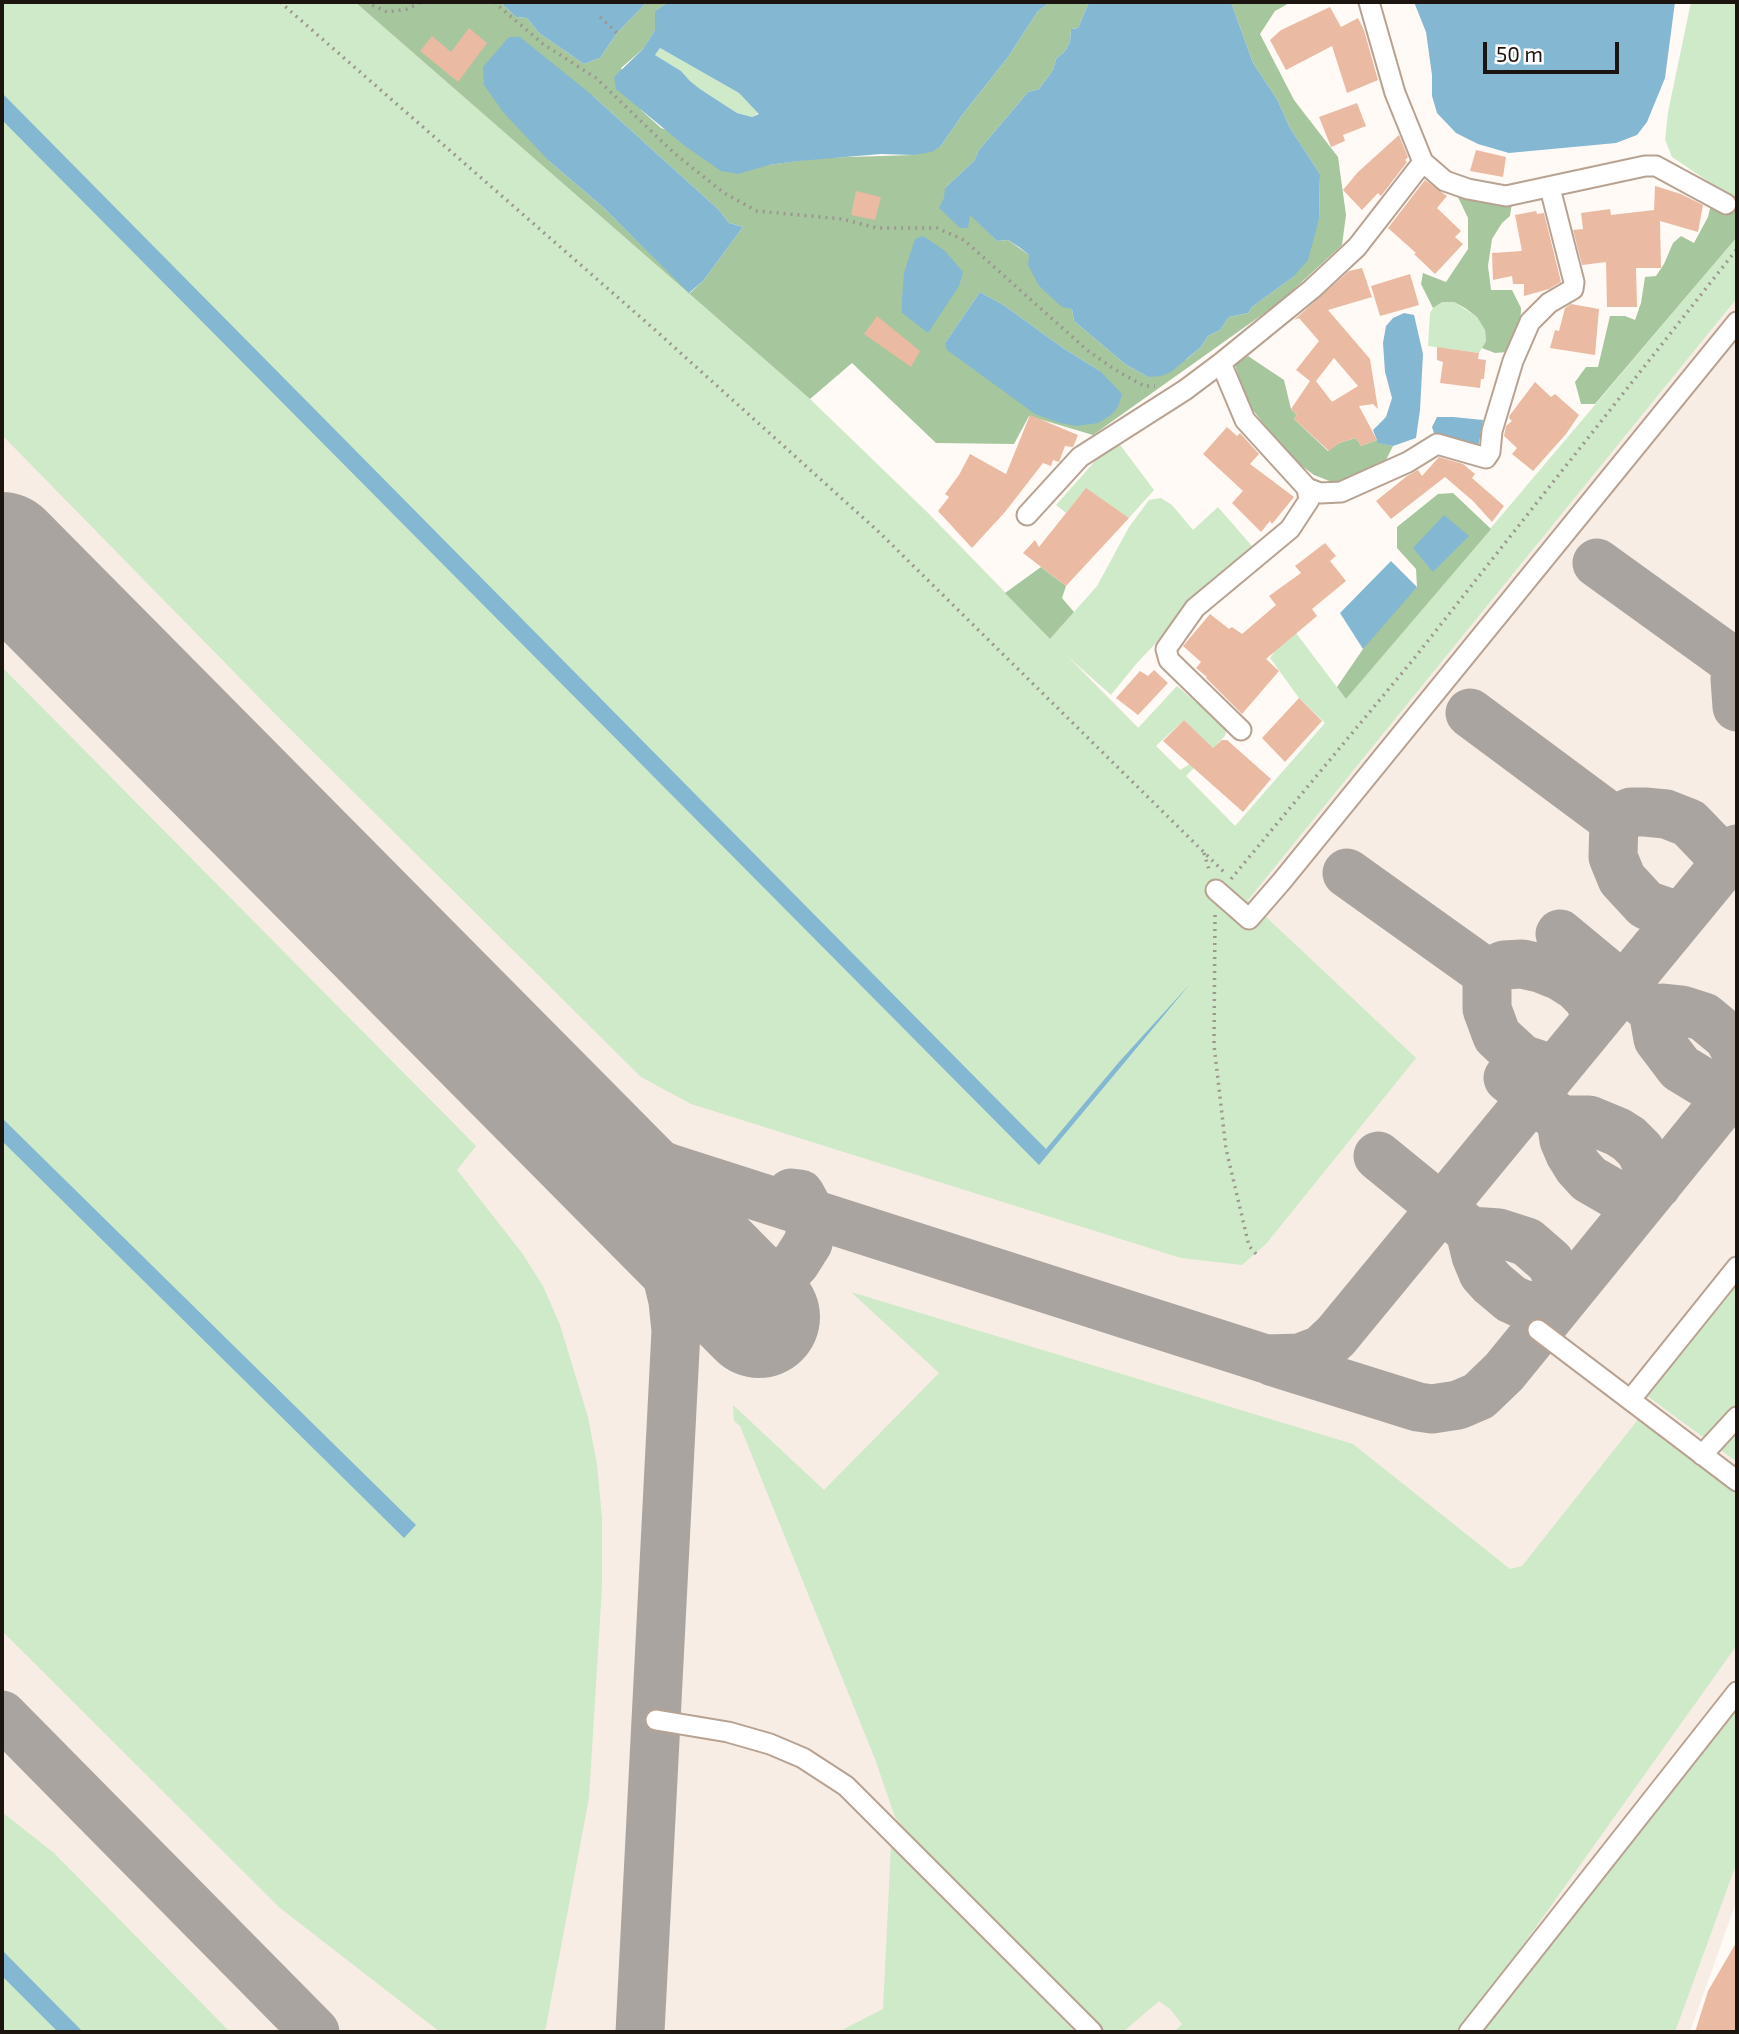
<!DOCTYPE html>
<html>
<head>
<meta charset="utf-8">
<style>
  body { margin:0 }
  #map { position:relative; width:1739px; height:2034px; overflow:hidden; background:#fffaf6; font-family:"Exo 2",sans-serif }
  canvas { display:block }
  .frame { position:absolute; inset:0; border:4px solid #1c140e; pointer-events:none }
  .scale { position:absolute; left:1483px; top:42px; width:136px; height:32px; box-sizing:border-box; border:4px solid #1c140e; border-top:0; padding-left:9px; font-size:21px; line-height:24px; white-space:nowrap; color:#1c140e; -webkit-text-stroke:5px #fff; paint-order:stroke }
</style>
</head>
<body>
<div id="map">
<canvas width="1739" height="2034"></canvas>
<div class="frame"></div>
<div class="scale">50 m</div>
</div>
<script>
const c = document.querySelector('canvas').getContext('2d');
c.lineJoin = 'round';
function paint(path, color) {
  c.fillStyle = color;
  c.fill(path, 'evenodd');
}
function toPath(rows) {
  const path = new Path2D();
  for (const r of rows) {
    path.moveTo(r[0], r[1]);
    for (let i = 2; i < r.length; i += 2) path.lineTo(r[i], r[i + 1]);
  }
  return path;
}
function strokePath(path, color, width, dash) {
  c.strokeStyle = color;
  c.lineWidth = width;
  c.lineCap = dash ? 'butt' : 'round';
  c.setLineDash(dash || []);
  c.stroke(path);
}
paint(toPath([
  [2,2,355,2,810,399,929,514,1235,826,1423,611,1737,237,1737,1900,1690,2032,2,2032]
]), '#f8ede4');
paint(toPath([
  [2,2,355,2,810,399,929,514,1050,639,1097,586,1129,527,1149,500,1161,498,1172,505,1193,530,1218,507,1252,546,1185,605,1157,642,1137,663,1111,695,1066,655,1138,728,1177,686,1228,729,1224,737,1186,776,1235,826,1325,723,1299,698,1270,658,1275,651,1296,633,1346,699,1737,237,1737,298,1248,900,1416,1058,1266,1244,1242,1265,1181,1258,691,1104,641,1077,285,724,2,435],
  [1184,720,1208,744,1188,765,1180,770,1156,746],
  [1691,2,1737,2,1737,201,1672,157,1665,140,1668,112],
  [660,48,739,93,759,113,752,117,737,113,700,89,690,81,681,71,655,55],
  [1441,302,1454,302,1477,317,1485,330,1486,341,1479,353,1428,346,1430,313,1433,308],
  [1112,442,1118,442,1154,490,1129,518,1086,489,1066,513,1056,505],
  [2,667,476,1146,457,1170,522,1253,543,1286,560,1325,588,1417,597,1464,602,1518,602,1588,589,1798,545,2032,440,2032,280,1908,2,1631],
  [1737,1280,1737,1462,1646,1395],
  [851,1292,1353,1444,1510,1569,1522,1566,1640,1417,1737,1493,1737,1645,1461,2032,1174,2032,1182,2024,1170,2009,1159,2001,1123,2032,1103,2032,912,1837,895,1817,875,1759,740,1426,734,1421,733,1405,824,1490,939,1373],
  [1737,1706,1737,1862,1675,2032,1476,2032,1579,1901,1688,1771],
  [2,1812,54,1853,230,2032,2,2032],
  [891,1845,1075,2032,838,2032,883,2009]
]), '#cfeac8');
paint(toPath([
  [355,2,396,2,399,4,402,2,500,2,516,17,527,18,539,33,584,64,600,58,617,33,647,2,668,2,655,11,655,30,643,49,621,68,641,110,661,128,769,165,817,158,914,155,940,147,963,114,1008,57,1038,11,1051,2,1089,2,1078,28,1071,29,1070,42,1065,51,1056,59,1053,70,1039,89,1028,92,979,150,974,161,945,188,997,241,1008,240,1029,255,1039,286,1072,309,1074,321,1125,364,1148,377,1187,359,1201,347,1208,336,1220,330,1229,317,1248,313,1252,307,1293,277,1319,219,1320,174,1290,128,1277,99,1253,63,1231,2,1291,2,1275,11,1260,34,1294,100,1338,157,1346,215,1342,245,1280,302,1093,435,1029,416,1014,444,936,443,852,363,810,399],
  [592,95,719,210,729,223,743,227,703,281,690,293,604,208,549,161],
  [963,272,901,312,903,296],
  [980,292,1005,306,1063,348,1100,371,945,343],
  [1715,187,1737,201,1737,237,1595,404,1581,404,1575,382,1586,367,1598,367,1610,316,1625,316,1635,320,1641,303,1645,277,1656,276,1664,264,1673,243,1681,236,1694,243,1708,217],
  [1456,193,1512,203,1510,216,1502,223,1492,239,1488,266,1491,290,1512,290,1521,308,1520,330,1507,352,1495,353,1482,348,1486,341,1485,330,1477,317,1465,308,1454,302,1442,302,1433,308,1421,284,1423,273,1446,282,1468,249,1468,218],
  [1248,356,1284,380,1291,409,1297,415,1294,419,1328,451,1339,443,1356,438,1361,446,1377,440,1379,443,1393,446,1385,462,1352,480,1332,482,1314,475,1286,454,1247,402,1235,365],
  [1453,493,1491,529,1346,699,1337,687,1387,614,1417,587,1416,569,1397,548,1397,527,1438,494],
  [1041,567,1066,586,1062,598,1074,612,1050,639,1005,593]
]), '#a6c69d');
paint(toPath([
  [500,2,647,2,617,33,600,58,584,64,539,33,527,18,516,17],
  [668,2,1051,2,1038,11,1008,57,963,114,940,147,931,152,914,155,881,154,798,161,769,165,738,174,721,171,685,146,616,89,614,77,643,49,655,30,655,11],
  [660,48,739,93,759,114,752,117,737,113,700,89,690,81,681,71,655,55],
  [1089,2,1231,2,1253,63,1277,99,1290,128,1320,174,1319,219,1308,260,1293,277,1252,307,1248,313,1229,317,1220,330,1208,336,1201,347,1171,372,1161,376,1148,377,1125,364,1074,321,1072,309,1062,307,1039,286,1028,265,1029,255,1019,247,1008,240,997,241,970,215,968,228,960,228,939,208,944,198,945,188,974,161,979,150,1028,92,1039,89,1053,70,1056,59,1065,51,1070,42,1071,29,1078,28],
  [1414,2,1675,2,1665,78,1647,122,1637,135,1616,143,1509,153,1478,144,1456,133,1437,113,1432,96,1432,75,1426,32],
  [509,37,520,37,592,95,719,210,729,223,743,227,703,281,689,293,604,208,549,161,503,112,484,85,483,67],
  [2,93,1046,1149,1119,1062,1190,984,1039,1165,2,120],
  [923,236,945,251,963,272,959,286,928,333,901,312,904,273,915,239],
  [980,292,1005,306,1063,348,1100,371,1122,394,1118,407,1111,415,1098,423,1077,426,1060,423,1035,414,947,350,945,343],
  [1404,313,1414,315,1423,354,1420,410,1416,438,1393,446,1378,443,1373,430,1386,417,1392,398,1385,372,1383,343,1386,326,1393,318],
  [1437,417,1453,417,1483,420,1479,443,1475,448,1436,439,1432,427],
  [1444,515,1469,536,1433,572,1413,548],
  [1391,561,1417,587,1363,649,1340,613],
  [2,1118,416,1525,404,1538,2,1141],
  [2,1950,83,2032,58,2032,2,1976]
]), '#84b7d2');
strokePath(toPath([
  [1597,563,1737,664],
  [1737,667,1735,679,1737,707],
  [1470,713,1614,820,1613,857,1622,879,1646,905,1681,917],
  [1614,820,1631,812,1645,812,1666,814,1689,823,1715,850,1723,866],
  [1347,873,1487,973,1487,1009,1497,1036,1522,1059,1555,1070],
  [1560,934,1653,1011,1658,1039,1680,1068,1703,1082,1735,1089],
  [1487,973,1504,965,1522,964,1540,968,1560,976,1576,986,1588,998,1598,1018],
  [1653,1011,1663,1008,1682,1010,1704,1017,1728,1037,1737,1053],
  [1508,1078,1561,1120,1589,1120,1618,1132,1629,1139,1640,1150,1657,1185],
  [551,1107,615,1147,669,1168,1266,1359,1300,1358,1321,1350,1336,1336,1737,849],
  [1561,1120,1564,1140,1570,1154,1578,1167,1589,1179,1615,1194,1643,1201],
  [577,1137,635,1203,655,1241,666,1272,673,1301,676,1331,640,2032],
  [1378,1156,1470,1231,1476,1256,1483,1273,1492,1283,1511,1299,1522,1304,1536,1307,1555,1308],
  [1470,1231,1499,1233,1527,1242,1550,1262,1561,1283,1565,1297],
  [751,1308,796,1262,808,1243,811,1231,810,1212,800,1194,791,1193],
  [1271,1361,1418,1407,1432,1409,1458,1405,1479,1396,1504,1372,1737,1086],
  [2,1715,315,2032]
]), '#aaa4a0', 49);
strokePath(toPath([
  [2,553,759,1317]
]), '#aaa4a0', 122);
paint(toPath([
  [1330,7,1341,27,1358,18,1364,30,1378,80,1347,93,1332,46,1286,70,1270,40,1281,30],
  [469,28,487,43,458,82,420,51,432,36,451,52],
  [1357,103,1366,126,1343,135,1345,141,1331,147,1319,117],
  [1399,135,1408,157,1405,160,1407,162,1381,196,1378,193,1362,210,1343,190,1358,172],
  [1476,150,1506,157,1503,177,1470,171],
  [1425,180,1447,196,1437,208,1461,231,1455,237,1463,244,1435,274,1414,254,1416,253,1388,228],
  [1655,186,1681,194,1703,205,1698,232,1660,221,1661,268,1636,268,1637,307,1607,307,1606,262,1582,265,1573,230,1583,229,1581,213,1610,209,1611,215,1654,210],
  [856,191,881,197,875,220,851,215],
  [1536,211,1537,214,1544,213,1561,282,1549,289,1524,296,1524,284,1513,284,1512,276,1493,280,1492,253,1522,251,1515,215],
  [1362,268,1372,297,1328,310,1370,359,1378,409,1373,404,1359,406,1377,440,1361,446,1356,438,1339,443,1329,451,1294,419,1297,415,1291,409,1310,381,1296,370,1319,341,1299,318,1294,320,1349,271],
  [1334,358,1358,386,1332,402,1316,381],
  [1410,274,1419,305,1380,316,1371,286],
  [1571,304,1599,309,1595,355,1550,348,1555,330,1559,331,1565,308],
  [877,316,920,351,911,367,864,334],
  [1437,347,1479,353,1478,359,1486,360,1484,379,1481,379,1480,388,1440,383,1443,362,1437,360],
  [1535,382,1551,397,1555,394,1579,415,1566,434,1533,471,1512,454,1517,448,1504,436,1506,426,1512,421,1509,418,1510,415],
  [1030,415,1078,435,1073,447,1065,446,1059,462,1053,460,1051,466,1043,463,1005,512,972,548,938,511,949,497,945,494,959,475,970,454,1006,474],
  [1227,427,1237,436,1240,433,1259,454,1250,464,1294,497,1272,524,1270,521,1261,532,1232,503,1243,491,1203,454],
  [1439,457,1463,464,1475,474,1472,478,1504,506,1492,522,1473,501,1445,477,1391,519,1376,501,1407,476,1418,470,1422,476],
  [1086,488,1129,518,1066,586,1023,553,1035,540,1039,547],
  [1325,543,1336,556,1330,561,1346,581,1312,609,1317,616,1266,659,1279,671,1242,714,1206,678,1207,677,1196,668,1201,662,1183,646,1210,614,1229,629,1232,627,1242,634,1276,605,1269,596,1301,573,1295,566],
  [1154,670,1168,683,1138,715,1116,698,1140,671,1148,676],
  [1299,698,1322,721,1285,762,1262,738],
  [1184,720,1213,748,1222,740,1227,740,1271,779,1243,812,1163,741],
  [1737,1941,1737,2032,1695,2032,1708,1991]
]), '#ebbaa2');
const minor = toPath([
  [1369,2,1395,93,1423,162,1445,181,1468,189,1506,196,1645,166,1656,166,1726,204],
  [1221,363,1245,420,1307,488,1320,493,1341,492,1408,462,1437,444,1486,458,1490,452,1492,431,1513,361,1530,322,1549,303,1573,289,1574,282,1550,188],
  [1027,515,1080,457,1185,390,1221,363,1312,289,1357,247,1423,162],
  [1241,730,1169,660,1166,649,1195,608,1290,529,1309,500,1307,488],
  [1216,890,1249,919,1282,881,1737,322],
  [1538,1330,1737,1481],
  [1633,1402,1635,1394,1737,1267],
  [1702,1455,1737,1417],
  [656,1720,728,1732,770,1744,803,1758,846,1786,1092,2032],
  [1469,2032,1737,1692]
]);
strokePath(minor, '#b8a291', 23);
strokePath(toPath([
  [280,2,654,329,880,533,1225,873],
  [366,2,387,12,407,9,421,2],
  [494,2,543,44,596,78,674,153,724,193,757,211,842,219,877,228,937,228,964,240,1087,350,1114,369,1144,386,1155,386],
  [600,17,617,33],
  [1204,853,1210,873],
  [1231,879,1412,661,1737,249],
  [1215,915,1214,1045,1226,1149,1249,1246,1257,1255]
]), '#9d9792', 3.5, [2, 5]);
strokePath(minor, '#fff', 19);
</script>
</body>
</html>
